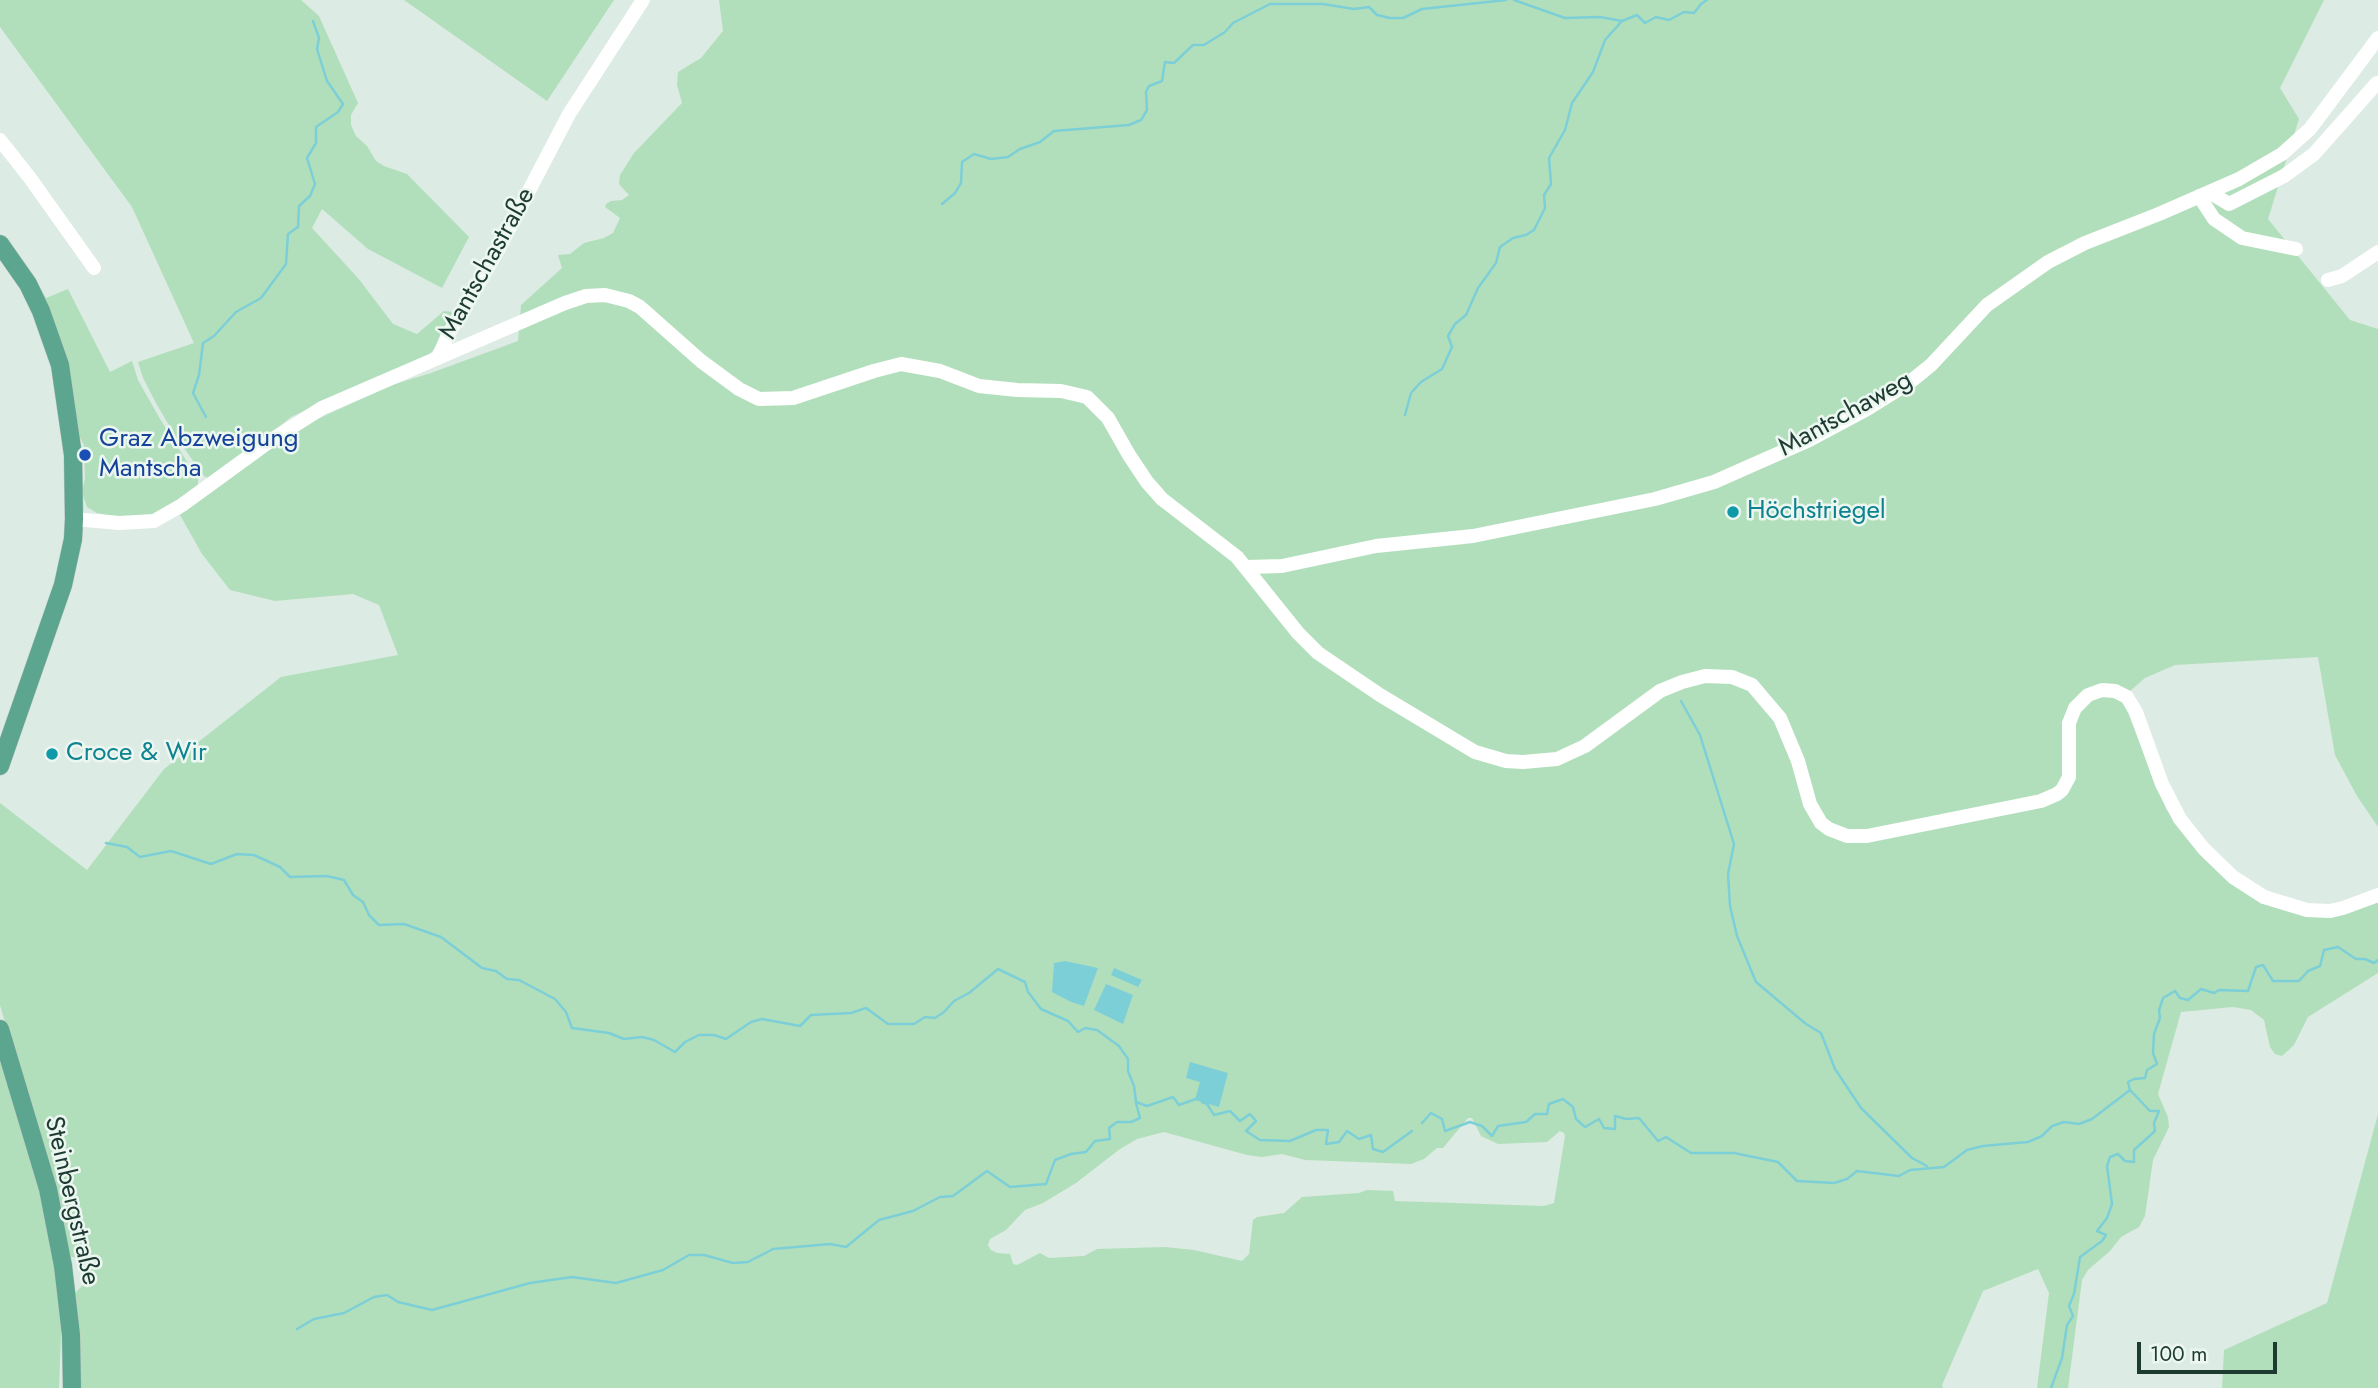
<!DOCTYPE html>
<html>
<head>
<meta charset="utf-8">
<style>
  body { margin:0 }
  #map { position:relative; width:2378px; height:1388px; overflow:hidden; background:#dcebe3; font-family:Jost,sans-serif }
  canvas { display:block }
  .scale { position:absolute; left:2137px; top:1342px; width:140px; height:32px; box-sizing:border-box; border:4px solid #1d3b31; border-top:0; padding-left:9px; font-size:21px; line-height:24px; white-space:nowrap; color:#1d3b31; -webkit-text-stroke:5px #edf7f1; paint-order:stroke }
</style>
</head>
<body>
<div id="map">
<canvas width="2378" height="1388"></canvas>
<div class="scale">100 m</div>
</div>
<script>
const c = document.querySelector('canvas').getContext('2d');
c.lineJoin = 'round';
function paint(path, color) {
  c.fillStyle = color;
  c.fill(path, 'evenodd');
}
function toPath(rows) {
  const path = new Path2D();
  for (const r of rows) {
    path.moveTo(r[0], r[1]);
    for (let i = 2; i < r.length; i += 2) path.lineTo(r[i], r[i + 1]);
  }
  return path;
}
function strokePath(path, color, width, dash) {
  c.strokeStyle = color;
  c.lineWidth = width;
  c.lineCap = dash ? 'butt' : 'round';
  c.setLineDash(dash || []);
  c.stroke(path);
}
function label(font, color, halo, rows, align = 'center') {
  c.font = font + ' Jost,sans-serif';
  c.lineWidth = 5;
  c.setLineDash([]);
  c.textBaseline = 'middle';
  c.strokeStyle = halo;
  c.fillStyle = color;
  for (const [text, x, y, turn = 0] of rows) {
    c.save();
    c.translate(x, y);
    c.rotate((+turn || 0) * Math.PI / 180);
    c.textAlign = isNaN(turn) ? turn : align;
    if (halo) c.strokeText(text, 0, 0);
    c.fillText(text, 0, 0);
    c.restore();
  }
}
paint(toPath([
  [0,0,301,0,319,16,358,103,351,115,351,125,356,136,367,146,376,161,384,166,407,174,469,237,442,288,368,249,322,209,312,228,358,278,393,324,417,334,444,311,453,312,452,326,423,363,368,381,291,417,237,460,208,478,204,476,176,437,157,405,143,378,138,362,194,343,132,207,0,27],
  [404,0,614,0,547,101],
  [719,0,2324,0,2280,88,2299,119,2268,219,2350,320,2378,329,2378,827,2357,796,2335,755,2318,657,2175,665,2145,678,2122,698,2166,809,2186,837,2219,873,2271,906,2304,915,2378,901,2378,973,2308,1017,2294,1045,2282,1056,2275,1054,2270,1047,2264,1020,2251,1010,2233,1007,2181,1012,2158,1094,2168,1117,2169,1127,2153,1160,2145,1216,2139,1227,2121,1237,2110,1251,2088,1270,2082,1280,2068,1388,2037,1388,2049,1293,2038,1269,1983,1291,1942,1385,1943,1388,77,1388,72,1296,83,1285,82,1259,67,1256,55,1195,0,1005,0,803,87,870,164,769,281,677,398,655,379,605,353,594,275,601,230,590,202,554,180,515,300,427,392,385,431,373,518,341,521,305,562,268,558,255,570,254,584,243,604,238,613,233,620,218,605,207,606,204,611,201,622,200,629,195,619,184,620,175,634,153,682,103,677,85,678,72,701,58,723,31],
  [1468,1118,1472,1118,1481,1136,1498,1144,1547,1142,1560,1131,1564,1133,1565,1136,1554,1203,1544,1206,1395,1201,1393,1191,1367,1190,1359,1193,1302,1197,1284,1213,1257,1217,1253,1220,1249,1254,1242,1261,1194,1250,1165,1247,1097,1249,1084,1256,1049,1258,1040,1253,1017,1265,1013,1264,1010,1254,997,1253,991,1250,988,1245,990,1239,1006,1230,1025,1210,1043,1203,1076,1183,1120,1149,1137,1139,1164,1132,1247,1155,1262,1157,1282,1154,1305,1160,1411,1164,1424,1159,1437,1148,1443,1148],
  [32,273,46,298,68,289,110,372,132,361,138,380,160,419,198,479,198,487,160,513,125,518,97,513,87,507,82,492,85,478,84,445,75,428,29,276],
  [0,1046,44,1203,62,1307,59,1388,0,1388],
  [2378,1114,2378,1388,2222,1388,2224,1350,2327,1303]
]), '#b2dfbb');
paint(toPath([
  [1065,961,1098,968,1084,1006,1071,1002,1052,992,1054,963],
  [1114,968,1142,980,1138,987,1111,975],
  [1106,984,1133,995,1123,1024,1094,1010],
  [1190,1062,1228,1073,1219,1107,1195,1100,1200,1082,1186,1078]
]), '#7dcfd7');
strokePath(toPath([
  [1514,0,1565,18,1600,17,1622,21,1637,15,1645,23,1656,17,1669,20,1684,12,1694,13,1701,4,1707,0],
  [942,204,955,193,961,183,962,162,974,154,991,159,1008,157,1020,149,1040,142,1054,131,1129,125,1141,120,1147,110,1146,92,1149,86,1162,81,1165,62,1174,63,1193,45,1204,45,1225,32,1233,23,1270,4,1323,4,1354,9,1369,7,1377,15,1390,18,1403,18,1422,9,1506,0],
  [1405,415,1411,393,1421,382,1442,369,1452,347,1448,336,1455,324,1466,315,1478,288,1496,263,1500,247,1513,238,1526,235,1534,230,1545,208,1544,195,1551,184,1549,158,1565,130,1572,103,1593,72,1605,40,1622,21],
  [206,417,193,393,199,375,203,343,214,336,236,312,261,298,286,264,288,234,298,227,299,206,310,196,315,184,307,158,316,143,316,127,338,112,343,104,327,81,317,49,319,38,313,21],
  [1681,701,1700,735,1734,844,1728,874,1730,906,1737,936,1756,982,1806,1024,1821,1033,1835,1069,1861,1108,1912,1158,1927,1166],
  [106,843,127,847,140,857,171,851,211,864,237,854,254,855,280,867,290,877,327,876,344,880,353,895,363,902,369,915,379,925,404,924,441,937,482,968,496,971,507,979,519,980,555,999,566,1012,572,1028,609,1033,624,1039,642,1037,654,1040,675,1052,685,1042,699,1035,714,1035,726,1039,751,1022,762,1019,800,1026,811,1015,851,1013,866,1008,888,1024,914,1024,925,1017,935,1018,944,1012,954,1001,969,993,998,969,1025,982,1028,992,1041,1009,1068,1021,1078,1032,1085,1028,1097,1030,1119,1046,1128,1059,1128,1071,1134,1086,1136,1102,1147,1106,1173,1097,1179,1105,1196,1099],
  [1202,1102,1207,1104,1214,1115,1230,1111,1240,1121,1250,1114,1256,1121,1246,1131,1260,1140,1290,1141,1316,1130,1328,1130,1326,1144,1339,1142,1347,1131,1359,1139,1371,1135,1373,1149,1383,1152,1412,1131],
  [1422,1123,1431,1113,1442,1119,1445,1131,1470,1122,1482,1126,1492,1136,1498,1126,1526,1122,1535,1114,1547,1114,1549,1104,1563,1099,1573,1107,1576,1119,1585,1127,1599,1119,1604,1128,1615,1129,1615,1116,1626,1119,1639,1118,1658,1141,1666,1137,1691,1153,1734,1153,1778,1162,1797,1181,1834,1183,1847,1179,1857,1171,1899,1176,1910,1170,1944,1167,1967,1150,1983,1146,2028,1142,2042,1136,2052,1126,2064,1122,2079,1124,2092,1119,2130,1090],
  [297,1329,314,1319,344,1313,374,1297,387,1295,398,1302,432,1310,530,1283,572,1277,616,1283,663,1270,689,1255,704,1255,733,1263,748,1262,773,1249,830,1244,846,1247,879,1220,913,1211,940,1197,953,1196,987,1171,1010,1187,1046,1184,1055,1160,1071,1154,1086,1152,1095,1141,1110,1139,1109,1128,1117,1122,1131,1122,1140,1118,1136,1103],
  [2051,1388,2062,1358,2067,1325,2073,1316,2069,1306,2074,1294,2080,1257,2102,1241,2106,1235,2097,1231,2107,1218,2112,1204,2107,1166,2110,1157,2118,1154,2125,1161,2134,1162,2134,1150,2155,1131,2154,1123,2159,1111,2150,1111,2130,1090,2128,1082,2134,1079,2145,1078,2147,1070,2157,1064,2153,1053,2154,1034,2160,1018,2159,1010,2163,998,2175,991,2180,998,2188,1000,2201,989,2214,993,2219,990,2248,991,2256,967,2263,965,2273,981,2299,981,2308,971,2320,966,2324,950,2338,947,2356,959,2365,959,2374,963,2378,960]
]), '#7dcfd7', 2.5);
const major = toPath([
  [0,244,28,284,41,311,60,365,73,455,74,519,73,539,63,585,0,766],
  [0,1029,48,1189,63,1266,71,1335,72,1388]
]);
strokePath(major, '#c0c8c5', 19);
strokePath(toPath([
  [0,140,30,178,94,268],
  [2209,192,2229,204,2284,176,2314,154,2377,83],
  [2199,196,2214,219,2242,238,2296,249],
  [2328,280,2342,276,2378,252],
  [438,358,448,335,497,252,569,114,643,0],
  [74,519,119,523,154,521,182,505,270,441,322,408,565,303,586,296,605,295,629,301,640,307,701,361,739,389,759,399,793,398,874,371,901,364,940,371,979,386,1017,390,1061,391,1087,397,1108,418,1129,455,1147,482,1162,499,1237,557,1298,633,1318,653,1380,695,1475,752,1506,761,1523,762,1557,759,1585,746,1660,691,1682,682,1705,676,1732,677,1752,685,1780,718,1798,761,1810,804,1821,823,1829,829,1847,836,1867,836,2041,801,2057,794,2062,790,2069,777,2069,723,2075,708,2088,695,2102,690,2115,691,2127,697,2136,712,2162,784,2180,819,2204,849,2233,877,2264,897,2307,910,2330,911,2343,908,2378,895],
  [1247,567,1282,566,1376,546,1473,536,1655,499,1714,482,1809,440,1867,409,1910,382,1931,365,1987,305,2048,262,2085,243,2159,214,2239,179,2282,154,2310,129,2378,38]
]), '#fff', 14);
strokePath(major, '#5ca58e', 18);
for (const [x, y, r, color] of [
  [85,455,7,"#1a4fb4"],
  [1733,512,7,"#0f9aa8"],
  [52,754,7,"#0f9aa8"]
]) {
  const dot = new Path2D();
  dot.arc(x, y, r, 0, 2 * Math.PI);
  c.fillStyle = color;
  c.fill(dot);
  strokePath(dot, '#edf7f1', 2.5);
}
label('26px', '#1d3b31', '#edf7f1', [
  ["Mantschastraße",488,264,-61],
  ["Mantschaweg",1846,415,-29],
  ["Steinbergstraße",71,1201,77]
]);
label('26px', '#164399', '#edf7f1', [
  ["Graz Abzweigung",99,440],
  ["Mantscha",99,470]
], 'left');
label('26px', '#0d838f', '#edf7f1', [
  ["Höchstriegel",1747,512],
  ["Croce & Wir",66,754]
], 'left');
</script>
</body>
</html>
